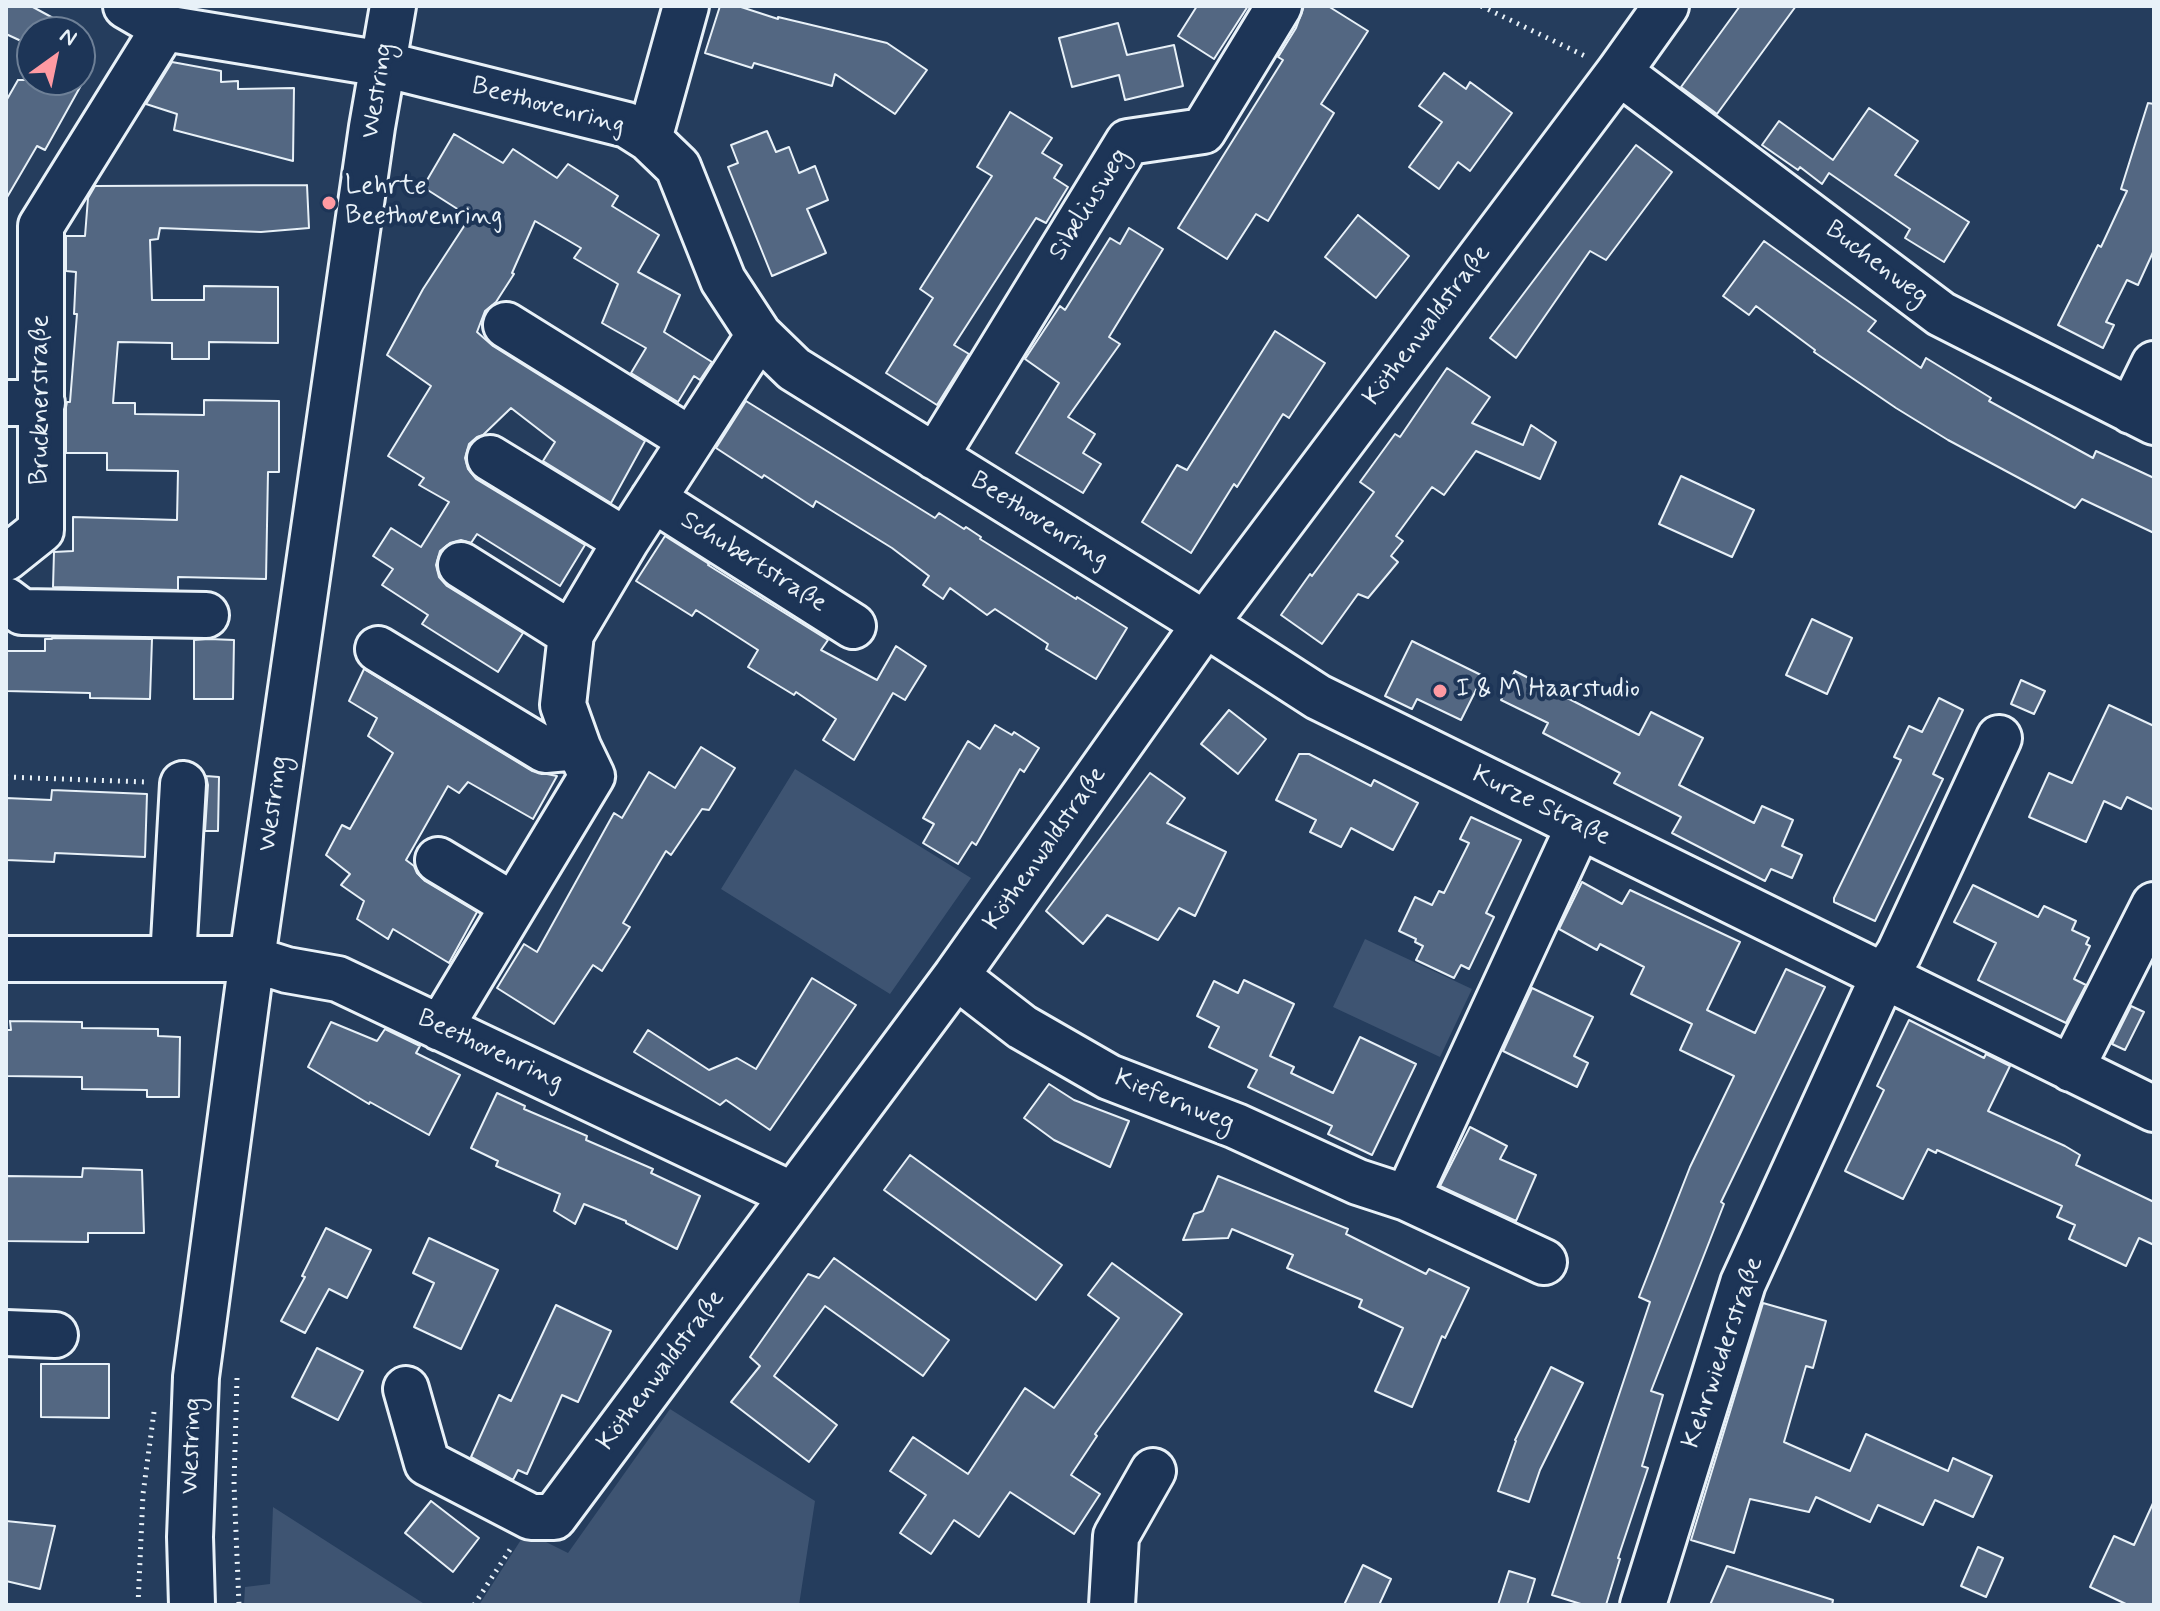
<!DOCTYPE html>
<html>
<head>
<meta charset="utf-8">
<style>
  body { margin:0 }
  #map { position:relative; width:2160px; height:1611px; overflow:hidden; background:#253d5d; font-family:Mynerve,sans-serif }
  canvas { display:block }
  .frame { position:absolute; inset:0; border:8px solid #e8f1f8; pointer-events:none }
  .north { position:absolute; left:16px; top:16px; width:80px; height:80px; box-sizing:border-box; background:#1d3557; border:2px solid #6e8097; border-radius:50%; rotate:33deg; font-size:22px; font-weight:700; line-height:32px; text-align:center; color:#e8f1f8 }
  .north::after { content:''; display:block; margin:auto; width:28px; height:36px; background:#ff9aa2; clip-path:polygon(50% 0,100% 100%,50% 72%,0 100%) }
</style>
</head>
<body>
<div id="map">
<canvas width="2160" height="1611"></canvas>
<div class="frame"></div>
<div class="north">N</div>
</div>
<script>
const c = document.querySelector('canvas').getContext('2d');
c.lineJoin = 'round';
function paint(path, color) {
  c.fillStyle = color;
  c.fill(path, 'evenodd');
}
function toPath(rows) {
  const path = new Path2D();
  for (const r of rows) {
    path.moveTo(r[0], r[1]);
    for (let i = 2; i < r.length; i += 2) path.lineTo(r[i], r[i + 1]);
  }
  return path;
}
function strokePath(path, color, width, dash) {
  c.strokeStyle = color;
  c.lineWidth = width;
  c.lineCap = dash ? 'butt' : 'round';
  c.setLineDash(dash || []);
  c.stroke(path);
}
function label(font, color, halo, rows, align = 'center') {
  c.font = font + ' Mynerve,sans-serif';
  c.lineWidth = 8;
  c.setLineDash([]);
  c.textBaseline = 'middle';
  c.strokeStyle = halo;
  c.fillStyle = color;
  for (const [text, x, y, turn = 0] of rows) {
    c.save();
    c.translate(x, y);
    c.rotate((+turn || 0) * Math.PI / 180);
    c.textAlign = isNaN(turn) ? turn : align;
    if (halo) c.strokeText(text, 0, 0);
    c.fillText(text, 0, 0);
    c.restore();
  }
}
paint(toPath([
  [795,769,971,878,890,994,721,889],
  [1365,939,1472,989,1440,1057,1333,1007],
  [670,1409,815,1501,799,1605,479,1605,526,1532,568,1553],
  [273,1507,426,1605,244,1605,245,1587,270,1584]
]), '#3e5472');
const building = toPath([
  [6,6,31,6,79,32,32,32,32,46,6,34,6,6],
  [720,6,738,6,778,19,778,17,887,43,927,70,895,114,835,74,832,86,754,63,752,68,705,53,720,6],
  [1197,6,1248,6,1214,59,1178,36,1197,6],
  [1304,6,1328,6,1368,31,1321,104,1334,113,1268,221,1256,214,1227,259,1178,228,1283,60,1278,57,1296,28,1304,6],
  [1740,6,1796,6,1717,114,1681,87,1740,6],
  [1118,23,1127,55,1174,45,1183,86,1125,100,1119,75,1072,87,1059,38,1118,23],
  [172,62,221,71,221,82,238,81,238,89,294,88,293,161,174,130,177,114,146,104,172,62],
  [1444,73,1466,89,1470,82,1512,113,1470,171,1458,162,1439,189,1409,167,1442,122,1419,106,1444,73],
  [18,80,84,80,45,150,37,146,6,199,6,101,18,80],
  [2148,103,2154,104,2154,250,2138,285,2127,280,2106,322,2114,325,2103,348,2058,325,2098,245,2101,247,2127,191,2121,189,2148,103],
  [1869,108,1918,141,1895,175,1969,222,1944,262,1905,238,1910,229,1829,173,1822,184,1800,167,1798,170,1762,145,1779,121,1833,160,1869,108],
  [1010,112,1052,138,1042,153,1062,165,1054,178,1068,187,1046,223,1036,218,954,345,969,354,937,405,886,373,933,298,920,289,992,176,977,167,1010,112],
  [767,131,776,152,789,147,799,173,815,166,828,200,807,209,826,253,772,276,728,167,738,163,731,145,767,131],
  [454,134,503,163,513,149,557,178,568,164,618,196,612,206,659,235,638,272,680,295,664,332,712,362,700,380,694,376,678,402,631,373,646,348,602,323,618,284,574,258,581,248,535,221,512,273,514,274,496,302,485,311,477,332,493,346,645,441,611,503,543,461,555,442,511,408,483,435,477,437,469,444,465,458,468,469,476,479,585,545,560,586,477,534,471,543,461,540,450,543,440,551,436,565,439,577,447,586,523,633,498,672,422,624,428,615,382,585,393,569,373,556,391,528,421,547,449,502,419,485,424,478,388,456,431,386,387,355,423,289,470,217,423,187,454,134],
  [1636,145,1672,172,1606,260,1590,251,1516,358,1490,338,1636,145],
  [307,185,309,228,261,232,160,228,158,239,150,240,152,300,204,300,204,286,278,287,278,343,209,342,209,359,172,359,172,343,118,342,113,403,135,403,135,414,204,415,204,400,279,401,279,472,268,472,266,579,178,577,178,590,53,587,54,552,73,551,73,517,177,520,178,471,107,470,107,453,66,453,66,407,67,402,70,402,77,314,74,314,76,272,66,271,66,236,85,236,88,198,95,186,307,185],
  [1358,215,1409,256,1376,298,1325,257,1358,215],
  [1129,228,1163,249,1109,337,1120,344,1068,417,1095,434,1083,453,1101,464,1083,493,1016,453,1059,383,1025,359,1060,306,1065,310,1110,238,1120,244,1129,228],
  [1764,241,1876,321,1868,331,1921,368,1926,358,1991,398,1989,401,2093,458,2096,451,2154,478,2154,533,2082,499,2075,508,1948,440,1896,408,1814,352,1815,350,1756,306,1749,315,1723,296,1764,241],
  [1275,331,1325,363,1289,418,1283,414,1237,487,1234,484,1191,553,1142,522,1177,465,1187,470,1275,331],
  [1447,368,1490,397,1472,423,1523,445,1531,425,1556,442,1540,479,1476,451,1444,495,1432,487,1396,536,1403,541,1391,556,1398,562,1368,598,1358,594,1322,644,1281,615,1310,574,1312,576,1374,492,1360,482,1395,434,1400,437,1447,368],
  [746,401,935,518,939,513,964,529,966,527,981,537,980,539,1076,599,1077,597,1127,628,1096,679,1046,649,1048,644,995,609,987,615,950,588,943,599,923,585,929,576,892,548,816,501,813,507,764,475,762,478,716,448,746,401],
  [1681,476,1754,510,1732,557,1659,524,1681,476],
  [665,536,709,564,708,565,828,640,821,650,877,680,896,646,926,666,905,700,893,693,854,760,823,740,836,719,796,692,794,695,748,667,758,650,696,610,692,616,636,581,665,536],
  [1812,619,1852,638,1827,694,1786,675,1812,619],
  [52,638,152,639,150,699,90,698,90,693,6,691,6,651,45,651,45,639,52,639,52,638],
  [209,639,234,640,233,699,194,699,194,640,209,639],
  [1412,641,1483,676,1461,720,1417,699,1412,709,1385,696,1412,641],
  [364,669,532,771,557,776,533,819,468,782,459,793,448,786,406,860,414,866,417,873,425,881,477,912,449,963,393,929,388,939,357,919,364,901,341,885,350,874,326,855,342,825,350,829,393,753,368,736,377,718,349,701,364,669],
  [1515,671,1639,735,1651,712,1703,738,1679,785,1754,823,1762,806,1793,820,1782,846,1802,855,1792,878,1771,869,1765,881,1672,833,1681,817,1614,783,1620,773,1543,733,1548,723,1501,700,1515,671],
  [2021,680,2045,691,2034,714,2011,704,2021,680],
  [1939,698,1963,710,1933,774,1943,779,1875,921,1834,902,1834,898,1901,760,1894,757,1909,726,1922,732,1939,698],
  [2109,705,2154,726,2154,810,2127,797,2121,809,2104,801,2086,842,2029,817,2049,773,2072,783,2109,705],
  [1229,710,1266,739,1238,774,1201,744,1229,710],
  [995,725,1012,735,1014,732,1039,748,1024,772,1020,769,976,845,972,842,958,864,923,843,934,824,923,818,968,741,980,749,995,725],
  [701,747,735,768,709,810,702,809,671,855,666,851,623,923,630,927,602,971,593,965,554,1024,497,988,524,944,537,952,614,813,622,818,649,772,675,788,701,747],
  [1299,754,1309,754,1371,786,1374,780,1418,803,1393,850,1351,828,1341,847,1310,832,1316,820,1276,800,1299,754],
  [1150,773,1185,798,1167,823,1226,852,1195,916,1179,908,1158,940,1107,915,1083,944,1046,911,1150,773],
  [206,776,219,777,218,831,205,831,208,785,206,776],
  [52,790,147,794,145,857,55,853,54,862,6,860,6,798,51,800,52,790],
  [1471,817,1521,840,1486,913,1494,917,1469,969,1461,965,1454,978,1416,960,1423,946,1415,942,1416,939,1399,931,1415,897,1432,905,1439,891,1444,893,1469,843,1460,839,1471,817],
  [1582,882,1622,904,1630,890,1740,942,1707,1010,1755,1033,1786,969,1825,987,1721,1202,1724,1204,1651,1391,1663,1395,1642,1466,1648,1468,1618,1558,1620,1559,1606,1605,1584,1605,1552,1595,1650,1302,1639,1297,1690,1167,1734,1076,1680,1050,1692,1024,1631,994,1644,967,1600,944,1597,950,1559,929,1582,882],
  [1973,885,2038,917,2044,906,2076,921,2072,930,2089,938,2086,944,2090,946,2074,979,2086,985,2066,1023,1978,980,1996,943,1954,922,1973,885],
  [812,978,856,1005,770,1130,726,1100,720,1105,634,1052,648,1030,709,1070,737,1058,756,1069,812,978],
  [1244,980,1294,1004,1270,1056,1294,1067,1291,1073,1333,1093,1360,1037,1416,1064,1372,1155,1328,1134,1332,1126,1248,1087,1257,1070,1209,1047,1219,1027,1197,1016,1214,981,1238,993,1244,980],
  [1532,988,1593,1017,1574,1056,1588,1063,1577,1087,1503,1051,1532,988],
  [2131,1006,2144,1012,2125,1050,2112,1044,2131,1006],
  [1909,1020,1984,1058,1986,1054,2010,1066,1988,1111,2065,1146,2080,1155,2076,1165,2154,1202,2154,1245,2139,1238,2126,1266,2069,1239,2075,1225,2057,1217,2062,1206,1937,1150,1936,1153,1928,1149,1903,1199,1845,1171,1884,1090,1877,1086,1909,1020],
  [10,1021,82,1022,82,1028,158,1029,158,1036,180,1037,179,1097,147,1097,147,1090,82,1089,82,1077,6,1076,6,1030,11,1030,10,1021],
  [331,1022,377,1041,385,1029,420,1046,416,1053,460,1075,429,1135,370,1102,369,1104,308,1067,331,1022],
  [1049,1084,1074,1100,1129,1121,1110,1167,1054,1140,1024,1118,1049,1084],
  [497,1093,525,1106,524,1109,587,1136,586,1140,653,1169,651,1173,700,1196,677,1249,626,1223,626,1221,584,1204,575,1224,554,1211,560,1194,496,1166,498,1161,471,1148,497,1093],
  [1470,1127,1507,1146,1500,1159,1536,1175,1516,1221,1440,1186,1470,1127],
  [910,1155,1062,1265,1036,1300,884,1190,910,1155],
  [83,1168,142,1170,144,1233,88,1233,88,1242,6,1241,6,1176,82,1177,83,1168],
  [1218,1176,1348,1229,1346,1234,1426,1274,1429,1269,1469,1288,1445,1338,1442,1336,1412,1407,1375,1391,1403,1328,1359,1307,1362,1300,1287,1268,1293,1255,1232,1229,1228,1238,1183,1240,1194,1214,1203,1211,1218,1176],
  [326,1228,371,1250,347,1298,329,1289,305,1333,281,1321,305,1277,302,1276,326,1228],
  [429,1238,498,1270,461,1349,414,1327,434,1283,413,1273,429,1238],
  [834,1258,949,1340,923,1376,825,1306,774,1376,837,1425,809,1462,731,1402,760,1366,750,1357,808,1274,819,1278,834,1258],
  [1112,1263,1182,1314,1095,1434,1097,1436,1071,1475,1100,1494,1074,1534,1010,1492,979,1537,954,1520,931,1554,900,1533,926,1495,890,1471,913,1437,968,1474,1025,1388,1054,1408,1119,1318,1088,1295,1112,1263],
  [1763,1303,1826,1321,1813,1368,1806,1366,1784,1442,1850,1471,1866,1434,1948,1471,1953,1458,1992,1476,1973,1517,1935,1500,1923,1525,1878,1505,1870,1522,1816,1497,1809,1512,1750,1499,1734,1553,1691,1540,1763,1303],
  [556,1305,611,1331,578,1402,562,1395,527,1474,518,1470,513,1480,471,1457,499,1395,511,1401,556,1305],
  [317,1348,363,1371,338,1420,292,1397,317,1348],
  [41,1364,109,1364,109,1418,41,1417,41,1364],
  [1551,1367,1583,1383,1540,1470,1529,1502,1498,1491,1516,1441,1515,1440,1551,1367],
  [431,1501,479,1538,453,1572,405,1533,431,1501],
  [2154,1501,2154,1605,2128,1605,2090,1587,2114,1536,2134,1545,2154,1501],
  [6,1521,55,1526,40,1589,6,1581,6,1521],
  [1978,1547,2003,1558,1986,1597,1961,1586,1978,1547],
  [1363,1565,1391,1579,1379,1605,1344,1605,1363,1565],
  [1727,1566,1833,1600,1832,1605,1710,1605,1727,1566],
  [1509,1571,1535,1579,1527,1605,1498,1605,1509,1571]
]);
paint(building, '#536782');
strokePath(building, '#e8f1f8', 2);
const minor = toPath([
  [126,6,164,28,383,64,627,125,649,139,678,167,723,280,759,335,794,369,1205,624,1318,697,2154,1109],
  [1619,72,1941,314,2154,422],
  [649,139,686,6],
  [506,325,691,440],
  [6,403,42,403],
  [2131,411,2154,364],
  [935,457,1128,142,1203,131,1279,6],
  [490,458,626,541],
  [653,499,853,626],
  [6,558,41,530,41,226,164,28],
  [461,565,571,634],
  [6,600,22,612,206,615],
  [378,649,545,750,578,747],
  [438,860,513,905],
  [6,959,252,959,287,970,338,979,793,1195],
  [173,959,183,784],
  [956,976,1022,1027,1109,1077,1236,1126,1358,1182,1407,1198,1544,1262],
  [440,1028,592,776,578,747,563,705,571,634,626,541,759,335],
  [2071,1069,2154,905],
  [1407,1198,1579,826],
  [6,1333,55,1335],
  [406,1389,427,1463,531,1517,554,1517,956,976,1205,624,1619,72,1666,6],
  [192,1605,190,1537,196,1377,252,959,372,127,393,6],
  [1112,1605,1116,1536,1153,1471],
  [1643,1605,1743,1283,1883,977,1899,953,1999,738]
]);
strokePath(minor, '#e8f1f8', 50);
strokePath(toPath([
  [1481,6,1585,56],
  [6,777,146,782],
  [237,1378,234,1484,239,1605],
  [138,1605,143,1494,154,1412],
  [474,1605,511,1548]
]), '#e8f1f8', 5, [2, 6]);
strokePath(minor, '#1d3557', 44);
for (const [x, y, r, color] of [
  [329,203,8,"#ff9aa2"],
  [1440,691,8,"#ff9aa2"]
]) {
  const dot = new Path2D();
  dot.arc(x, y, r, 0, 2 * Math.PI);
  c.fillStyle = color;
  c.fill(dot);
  strokePath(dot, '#1d3557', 3);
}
label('26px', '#e8f1f8', '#1d3557', [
  ["Westring",379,91,-81],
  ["Beethovenring",548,107,15],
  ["Sibeliusweg",1090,205,-58],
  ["Buchenweg",1876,264,37],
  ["Köthenwaldstraße",1428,326,-53],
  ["Brucknerstraße",42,400,-90],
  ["Beethovenring",1039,521,32],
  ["Schubertstraße",753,563,32],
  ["Westring",275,804,-82],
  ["Kurze Straße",1541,807,26],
  ["Köthenwaldstraße",1046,849,-55],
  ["Beethovenring",490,1051,25],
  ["Kiefernweg",1174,1102,22],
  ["Kehrwiederstraße",1724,1353,-71],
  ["Köthenwaldstraße",662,1371,-53],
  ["Westring",193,1446,-88]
]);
label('26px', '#e8f1f8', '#1d3557', [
  ["Lehrte",345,188],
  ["Beethovenring",345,218],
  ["I & M Haarstudio",1456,691]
], 'left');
</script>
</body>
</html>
